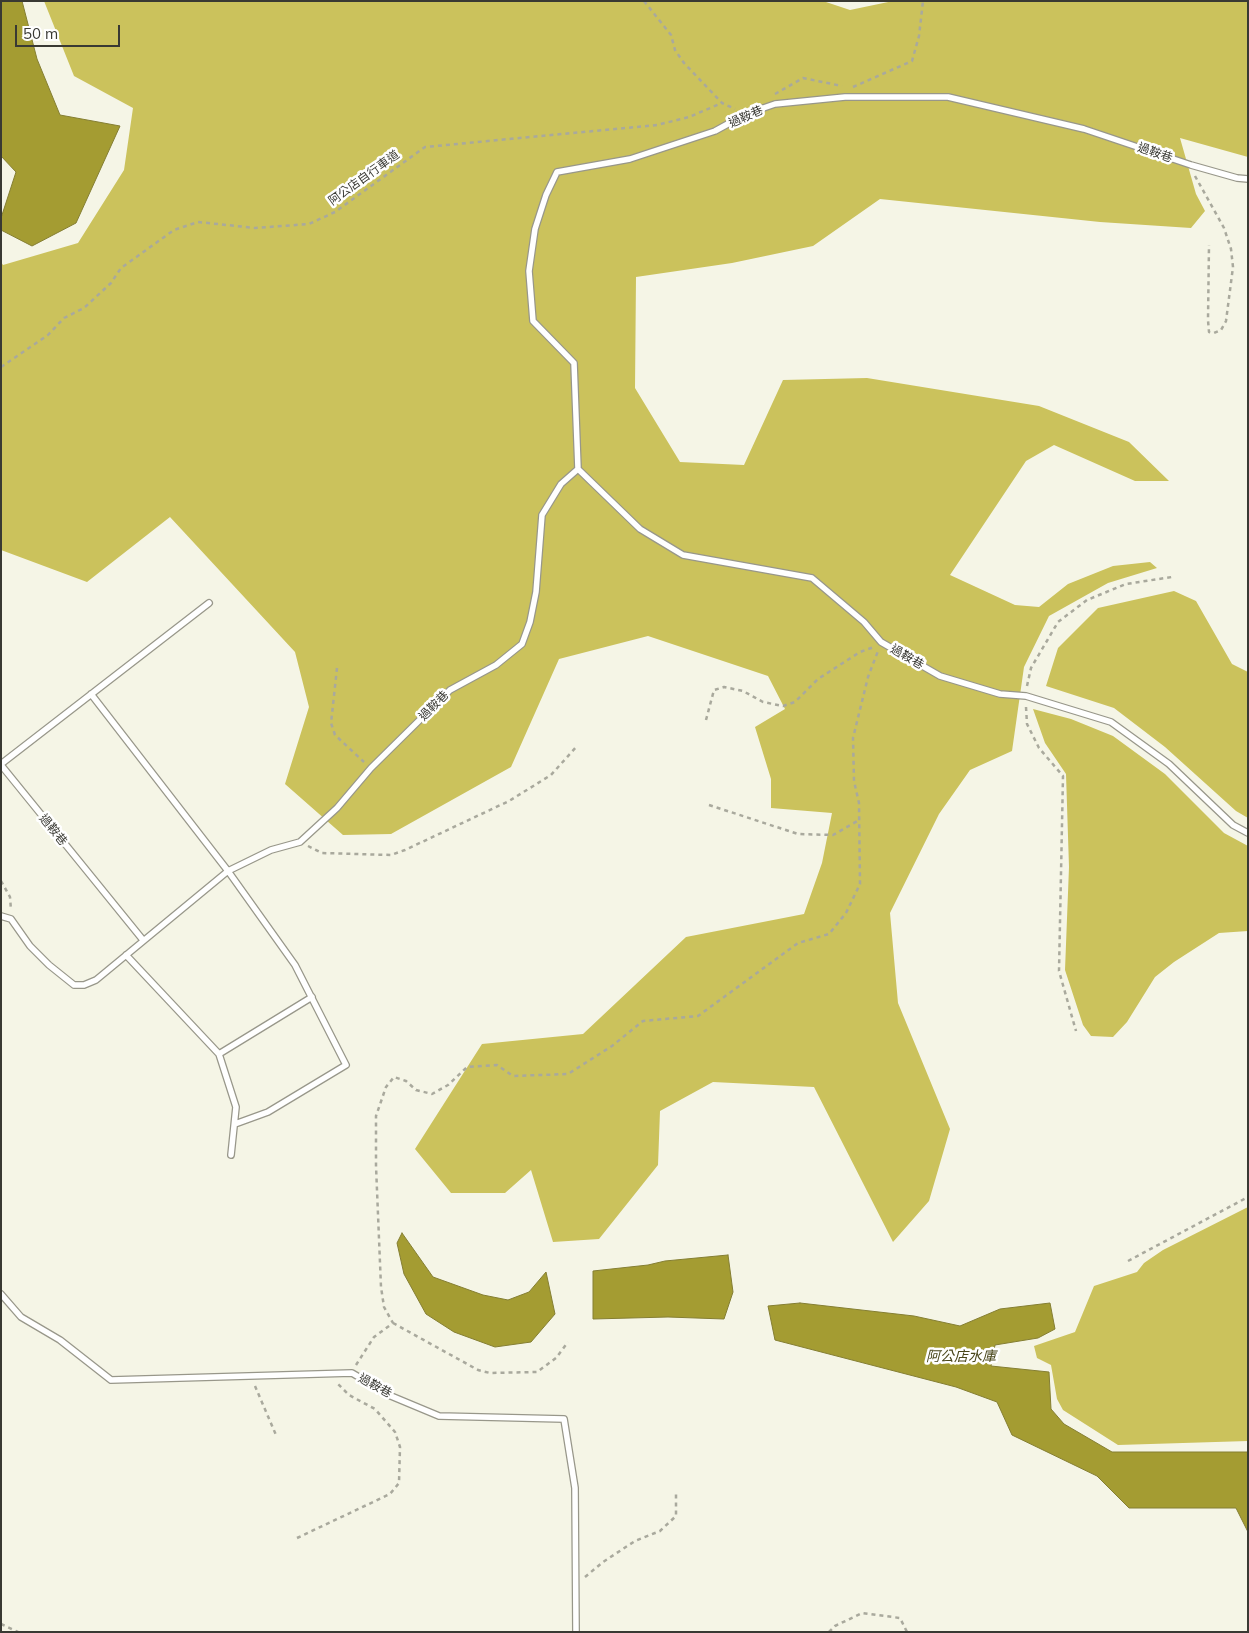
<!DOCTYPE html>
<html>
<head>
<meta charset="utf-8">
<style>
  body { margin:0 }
  #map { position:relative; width:1249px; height:1633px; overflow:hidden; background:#f5f5e6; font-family:Mulish,sans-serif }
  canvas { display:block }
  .frame { position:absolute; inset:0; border:2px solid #393933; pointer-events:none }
  .scale { position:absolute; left:15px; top:25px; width:105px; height:22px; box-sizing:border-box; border:2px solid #393933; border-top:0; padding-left:6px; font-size:15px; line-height:18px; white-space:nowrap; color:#393933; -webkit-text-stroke:4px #fff; paint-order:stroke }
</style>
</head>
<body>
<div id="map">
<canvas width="1249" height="1633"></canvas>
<div class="frame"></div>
<div class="scale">50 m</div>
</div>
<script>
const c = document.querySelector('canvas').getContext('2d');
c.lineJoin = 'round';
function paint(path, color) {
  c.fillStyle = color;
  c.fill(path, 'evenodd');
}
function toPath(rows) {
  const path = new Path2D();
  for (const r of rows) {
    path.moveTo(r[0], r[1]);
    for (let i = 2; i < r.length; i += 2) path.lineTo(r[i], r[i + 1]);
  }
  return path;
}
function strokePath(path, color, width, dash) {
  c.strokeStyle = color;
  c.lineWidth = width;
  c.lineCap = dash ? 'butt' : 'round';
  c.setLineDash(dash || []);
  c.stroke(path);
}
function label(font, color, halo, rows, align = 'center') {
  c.font = font + ' Mulish,"Noto Sans TC",sans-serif';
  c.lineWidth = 5;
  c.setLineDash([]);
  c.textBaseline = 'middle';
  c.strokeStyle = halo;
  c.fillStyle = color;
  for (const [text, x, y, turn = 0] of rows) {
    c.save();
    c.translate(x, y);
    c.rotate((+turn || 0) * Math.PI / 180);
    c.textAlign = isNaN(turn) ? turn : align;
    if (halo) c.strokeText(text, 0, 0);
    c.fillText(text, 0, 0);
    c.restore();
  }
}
paint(toPath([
  [44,1,823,1,850,10,893,1,1248,1,1248,157,1180,138,1196,194,1205,211,1191,228,1100,222,880,199,813,246,732,263,636,277,635,388,680,462,744,465,783,380,867,378,1039,406,1129,442,1169,481,1135,481,1054,445,1026,461,950,575,1015,605,1039,607,1068,584,1113,566,1150,562,1157,568,1108,583,1049,616,1024,667,1012,751,970,770,939,814,890,913,898,1003,950,1129,929,1201,893,1242,814,1087,713,1082,660,1111,658,1165,599,1239,553,1242,531,1170,505,1193,451,1193,415,1149,482,1044,583,1034,686,937,804,914,822,863,832,813,771,808,771,779,755,727,785,709,768,676,648,636,559,659,511,767,391,834,343,835,285,784,309,707,295,652,170,517,87,582,1,550,1,262,3,265,78,243,124,170,133,108,74,76],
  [1174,591,1196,601,1232,664,1248,672,1248,818,1236,811,1165,747,1114,708,1046,686,1058,648,1098,608],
  [1033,709,1071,719,1113,736,1165,774,1224,833,1248,846,1248,931,1219,933,1174,962,1155,977,1127,1022,1113,1037,1091,1036,1083,1025,1065,970,1069,867,1066,774,1045,743],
  [1248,1207,1248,1441,1118,1445,1063,1410,1057,1399,1051,1365,1037,1358,1034,1346,1075,1332,1094,1286,1137,1272,1144,1263,1163,1250]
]), '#cbc25c');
const water = toPath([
  [1,1,22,1,37,59,60,115,120,126,76,223,32,246,1,230,1,218,16,172,1,156,1,1],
  [402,1233,433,1277,483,1295,508,1300,529,1292,546,1272,555,1314,531,1342,495,1347,454,1332,426,1314,404,1274,397,1243,402,1233],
  [728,1255,733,1292,724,1319,668,1317,593,1319,593,1271,648,1265,665,1261,728,1255],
  [800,1303,914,1316,960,1326,1000,1309,1050,1303,1055,1329,1038,1338,995,1345,991,1366,1049,1372,1051,1409,1064,1424,1112,1452,1248,1452,1248,1532,1236,1508,1129,1508,1097,1476,1012,1435,997,1402,956,1387,775,1340,768,1306,800,1303]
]);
paint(water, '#a49c32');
strokePath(water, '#847e32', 1);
const service = toPath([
  [578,469,640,529,683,555,812,578,864,622,881,642,940,676,1000,694,1026,696,1111,722,1169,764,1233,825,1248,833],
  [91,694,228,871,295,965,346,1065,268,1112,235,1124],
  [1,764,209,603],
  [1,765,143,940],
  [1,916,11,919,30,946,49,965,74,985,84,985,96,980,228,871,271,850,300,842,337,808,371,768,450,690,496,665,522,644,530,622,536,592,542,515,561,484,578,469,574,363,533,321,529,271,535,229,546,195,557,172,630,159,715,131,746,114,775,104,845,97,948,97,1084,129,1191,165,1237,178,1248,179],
  [126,955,219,1054,236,1107,231,1155],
  [219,1054,312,997],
  [1,1294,21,1317,60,1340,111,1380,352,1373,391,1396,439,1416,564,1419,575,1488,576,1632]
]);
strokePath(service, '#98978a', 8);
strokePath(toPath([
  [644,1,671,35,675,50,684,63,722,103,735,109],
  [853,87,912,61,919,36,923,1],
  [775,94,803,78,842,86],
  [1195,176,1224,228,1231,249,1233,267,1226,321,1221,330,1214,333,1209,332,1208,320,1209,245],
  [1,367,48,335,64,318,84,308,111,283,121,268,174,230,198,222,255,228,309,224,335,212,425,147,657,125,689,117,722,103],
  [337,668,331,723,335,735,364,762],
  [1027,686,1031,668,1058,622,1087,600,1126,584,1172,577],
  [1026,707,1027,724,1039,748,1063,776,1059,971,1076,1031],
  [706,720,714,690,724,687,743,691,763,702,783,706,795,702,818,679,860,652,874,647],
  [709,805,798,834,833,835,859,820],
  [308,846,322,853,391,855,405,850,509,801,551,775,577,746],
  [1,881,10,897,11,910],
  [1128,1261,1248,1197],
  [393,1323,478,1370,490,1373,537,1372,556,1358,568,1342],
  [356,1365,374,1337,393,1323,384,1307,381,1287,376,1166,376,1116,386,1087,394,1077,406,1081,416,1090,432,1094,448,1085,467,1067,497,1065,513,1076,568,1074,612,1046,643,1021,698,1016,798,943,829,934,846,913,860,884,859,803,854,781,853,738,868,677,878,651],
  [255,1386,276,1435],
  [297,1538,390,1494,399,1483,400,1447,395,1432,375,1409,349,1395,337,1383],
  [585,1577,603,1562,635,1541,660,1531,676,1516,676,1491],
  [1,1624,18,1632],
  [829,1632,835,1626,862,1613,900,1618,907,1632]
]), '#a9a99d', 2.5, [4, 4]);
strokePath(service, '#fff', 5.5);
label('12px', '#393933', '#fff', [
  ["過鞍巷",746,117,-24],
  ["過鞍巷",1155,153,19],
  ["阿公店自行車道",364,178,-36],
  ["過鞍巷",907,657,30],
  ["過鞍巷",434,706,-45],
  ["過鞍巷",53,830,51],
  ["過鞍巷",375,1386,29]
]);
label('italic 14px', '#4a471c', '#fff', [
  ["阿公店水庫",961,1357]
]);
</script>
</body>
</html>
